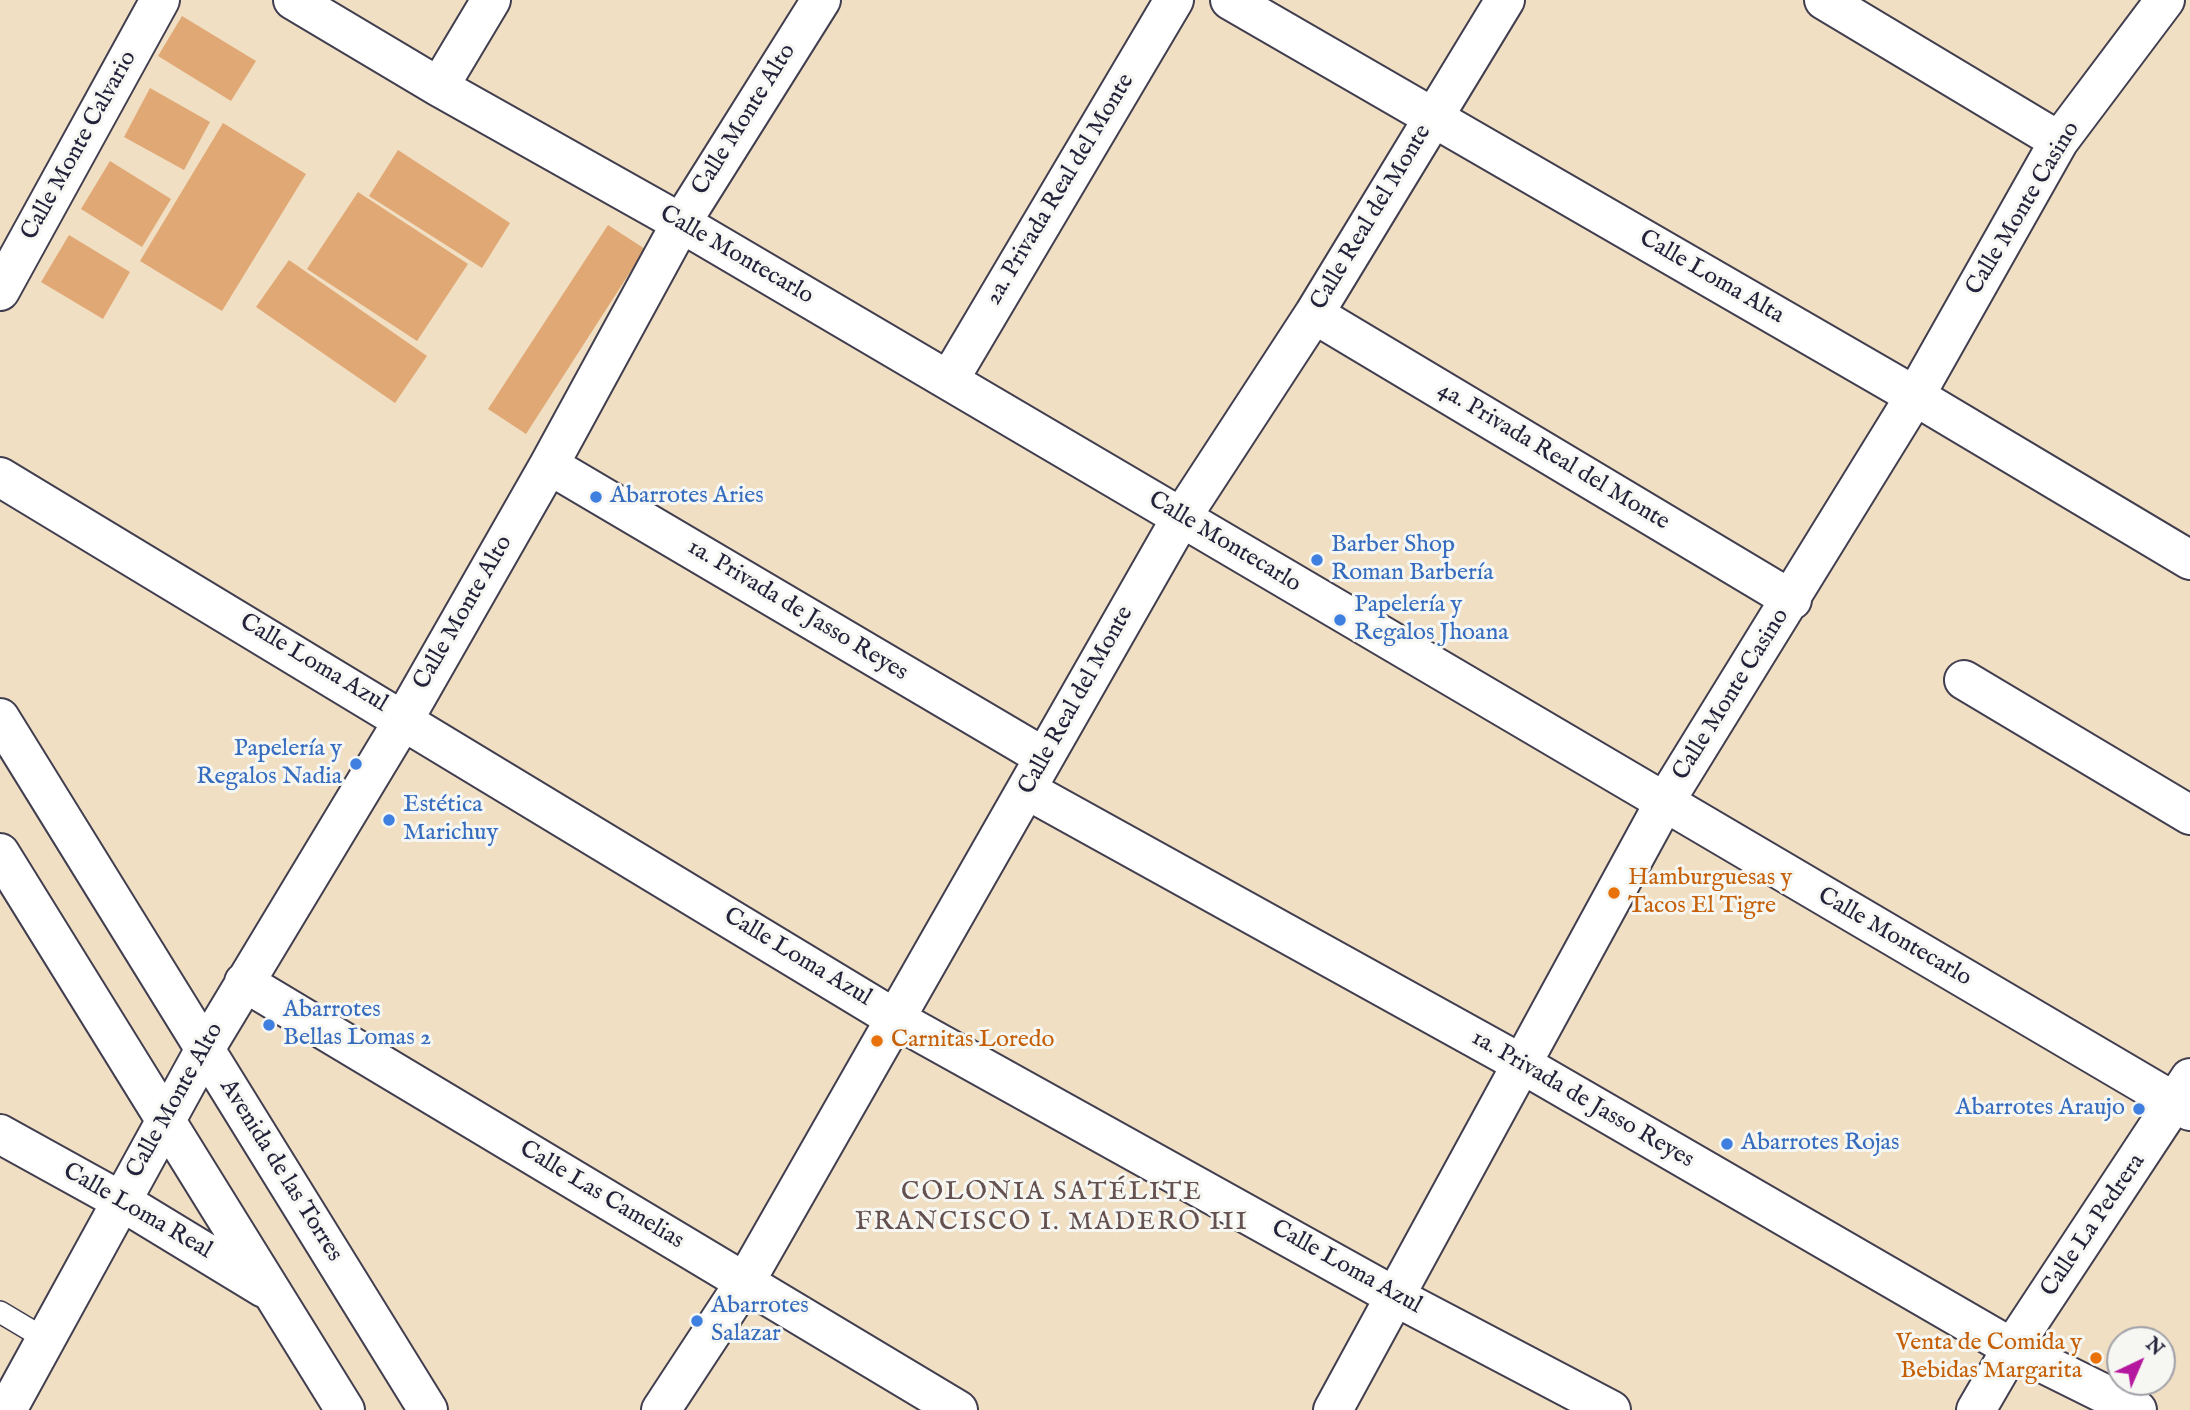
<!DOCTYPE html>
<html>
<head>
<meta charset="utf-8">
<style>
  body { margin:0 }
  #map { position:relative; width:2190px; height:1410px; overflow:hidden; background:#f1dfc3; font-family:"IM FELL English",serif }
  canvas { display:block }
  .north { position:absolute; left:2106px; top:1326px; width:70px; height:70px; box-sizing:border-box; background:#f6f6f2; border:2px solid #a1a1a9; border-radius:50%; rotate:44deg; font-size:19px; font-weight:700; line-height:28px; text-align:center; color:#22223b }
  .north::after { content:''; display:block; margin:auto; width:24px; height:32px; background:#b5179e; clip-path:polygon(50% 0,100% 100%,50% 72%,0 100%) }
</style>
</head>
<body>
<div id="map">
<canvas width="2190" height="1410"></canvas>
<div class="north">N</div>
</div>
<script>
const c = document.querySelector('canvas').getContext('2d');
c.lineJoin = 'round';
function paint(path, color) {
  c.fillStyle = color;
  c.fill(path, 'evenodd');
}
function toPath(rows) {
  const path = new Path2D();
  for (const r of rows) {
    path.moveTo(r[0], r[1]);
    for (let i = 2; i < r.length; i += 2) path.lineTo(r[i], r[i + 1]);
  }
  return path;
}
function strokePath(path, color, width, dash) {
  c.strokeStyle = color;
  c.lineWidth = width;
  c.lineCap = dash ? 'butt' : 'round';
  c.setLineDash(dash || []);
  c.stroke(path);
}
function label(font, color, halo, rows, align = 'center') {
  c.font = font + ' "IM FELL English",serif';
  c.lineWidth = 6;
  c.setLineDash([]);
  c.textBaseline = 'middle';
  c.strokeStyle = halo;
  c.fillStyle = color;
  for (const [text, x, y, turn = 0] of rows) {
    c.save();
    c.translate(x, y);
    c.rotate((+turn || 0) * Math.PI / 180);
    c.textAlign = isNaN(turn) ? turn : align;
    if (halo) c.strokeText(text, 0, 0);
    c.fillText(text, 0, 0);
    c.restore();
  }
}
paint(toPath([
  [182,16,256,61,231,101,158,56],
  [150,88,210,122,184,170,124,137],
  [223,123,306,174,222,311,140,261],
  [398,150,510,223,482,268,369,196],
  [110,161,171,199,142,247,81,209],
  [358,192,468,264,417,341,307,269],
  [608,225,645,249,526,434,488,409],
  [69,235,130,272,103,319,41,282],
  [289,260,427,356,395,403,256,307]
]), '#e0a875');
const service = toPath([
  [0,1312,47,1340]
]);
const minor = toPath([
  [293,0,439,87,681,223,2190,1111],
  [1230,0,1915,396,2190,560],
  [1824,0,2059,141],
  [439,87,491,0],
  [0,291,160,0],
  [1314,314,1792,600],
  [949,380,1174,0],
  [549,465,1044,757],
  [0,477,894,1018,1394,1296,1611,1410],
  [1964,680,2190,815],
  [0,718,428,1410],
  [1027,790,1520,1063,2012,1348,2137,1410],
  [0,853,345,1410],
  [244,982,958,1410],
  [0,1134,121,1201,264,1288],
  [7,1410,205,1049,404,719,549,465,681,223,821,0],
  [661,1410,745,1282,1181,518,1314,314,1505,0],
  [1333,1410,1664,803,1915,396,2059,141,2165,0],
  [1976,1410,2012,1348,2190,1078]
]);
strokePath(service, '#413e4f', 24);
strokePath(minor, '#413e4f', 42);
strokePath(service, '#fff', 21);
strokePath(minor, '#fff', 38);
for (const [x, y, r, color] of [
  [596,497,7,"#3f7fe0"],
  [1317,560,7,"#3f7fe0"],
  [1340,620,7,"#3f7fe0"],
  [356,764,7,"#3f7fe0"],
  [389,820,7,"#3f7fe0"],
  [1614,893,7,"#e8710a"],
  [269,1025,7,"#3f7fe0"],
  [877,1041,7,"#e8710a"],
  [2139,1109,7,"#3f7fe0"],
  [1727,1144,7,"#3f7fe0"],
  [697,1321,7,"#3f7fe0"],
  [2096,1358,7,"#e8710a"]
]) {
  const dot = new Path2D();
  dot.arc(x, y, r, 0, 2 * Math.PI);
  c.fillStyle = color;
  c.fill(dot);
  strokePath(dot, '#f6f6f2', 2.5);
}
label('24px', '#22223b', '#f6f6f2', [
  ["Calle Monte Alto",745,120,-58],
  ["Calle Monte Calvario",80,146,-61],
  ["2a. Privada Real del Monte",1061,190,-59],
  ["Calle Monte Casino",2024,209,-59],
  ["Calle Real del Monte",1372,218,-59],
  ["Calle Montecarlo",736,256,30],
  ["Calle Loma Alta",1711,278,30],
  ["4a. Privada Real del Monte",1553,457,31],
  ["Calle Montecarlo",1224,543,31],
  ["1a. Privada de Jasso Reyes",797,611,31],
  ["Calle Monte Alto",464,613,-60],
  ["Calle Loma Azul",313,664,31],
  ["Calle Monte Casino",1732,695,-58],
  ["Calle Real del Monte",1077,701,-61],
  ["Calle Montecarlo",1894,938,30],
  ["Calle Loma Azul",797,958,31],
  ["1a. Privada de Jasso Reyes",1582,1100,30],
  ["Calle Monte Alto",176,1101,-61],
  ["Avenida de las Torres",280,1171,58],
  ["Calle Las Camelias",601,1196,31],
  ["Calle Loma Real",137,1212,30],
  ["Calle La Pedrera",2094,1226,-56],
  ["Calle Loma Azul",1346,1268,29]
]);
label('24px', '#366cbe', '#f6f6f2', [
  ["Abarrotes Aries",610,497],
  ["Barber Shop",1331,546],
  ["Roman Barbería",1331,574],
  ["Papelería y",1354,606],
  ["Regalos Jhoana",1354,634],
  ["Papelería y",342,750,"right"],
  ["Regalos Nadia",342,778,"right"],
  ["Estética",403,806],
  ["Marichuy",403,834],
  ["Abarrotes",283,1011],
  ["Bellas Lomas 2",283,1039],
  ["Abarrotes Araujo",2125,1109,"right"],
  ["Abarrotes Rojas",1741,1144],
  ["Abarrotes",711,1307],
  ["Salazar",711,1335]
], 'left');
label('24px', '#c56008', '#f6f6f2', [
  ["Hamburguesas y",1628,879],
  ["Tacos El Tigre",1628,907],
  ["Carnitas Loredo",891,1041],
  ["Venta de Comida y",2082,1344,"right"],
  ["Bebidas Margarita",2082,1372,"right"]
], 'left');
c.letterSpacing = '2px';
label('26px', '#64514f', '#f6f6f2', [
  ["COLONIA SATÉLITE",1052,1194],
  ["FRANCISCO I. MADERO III",1052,1224]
]);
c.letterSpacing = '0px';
</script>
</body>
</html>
